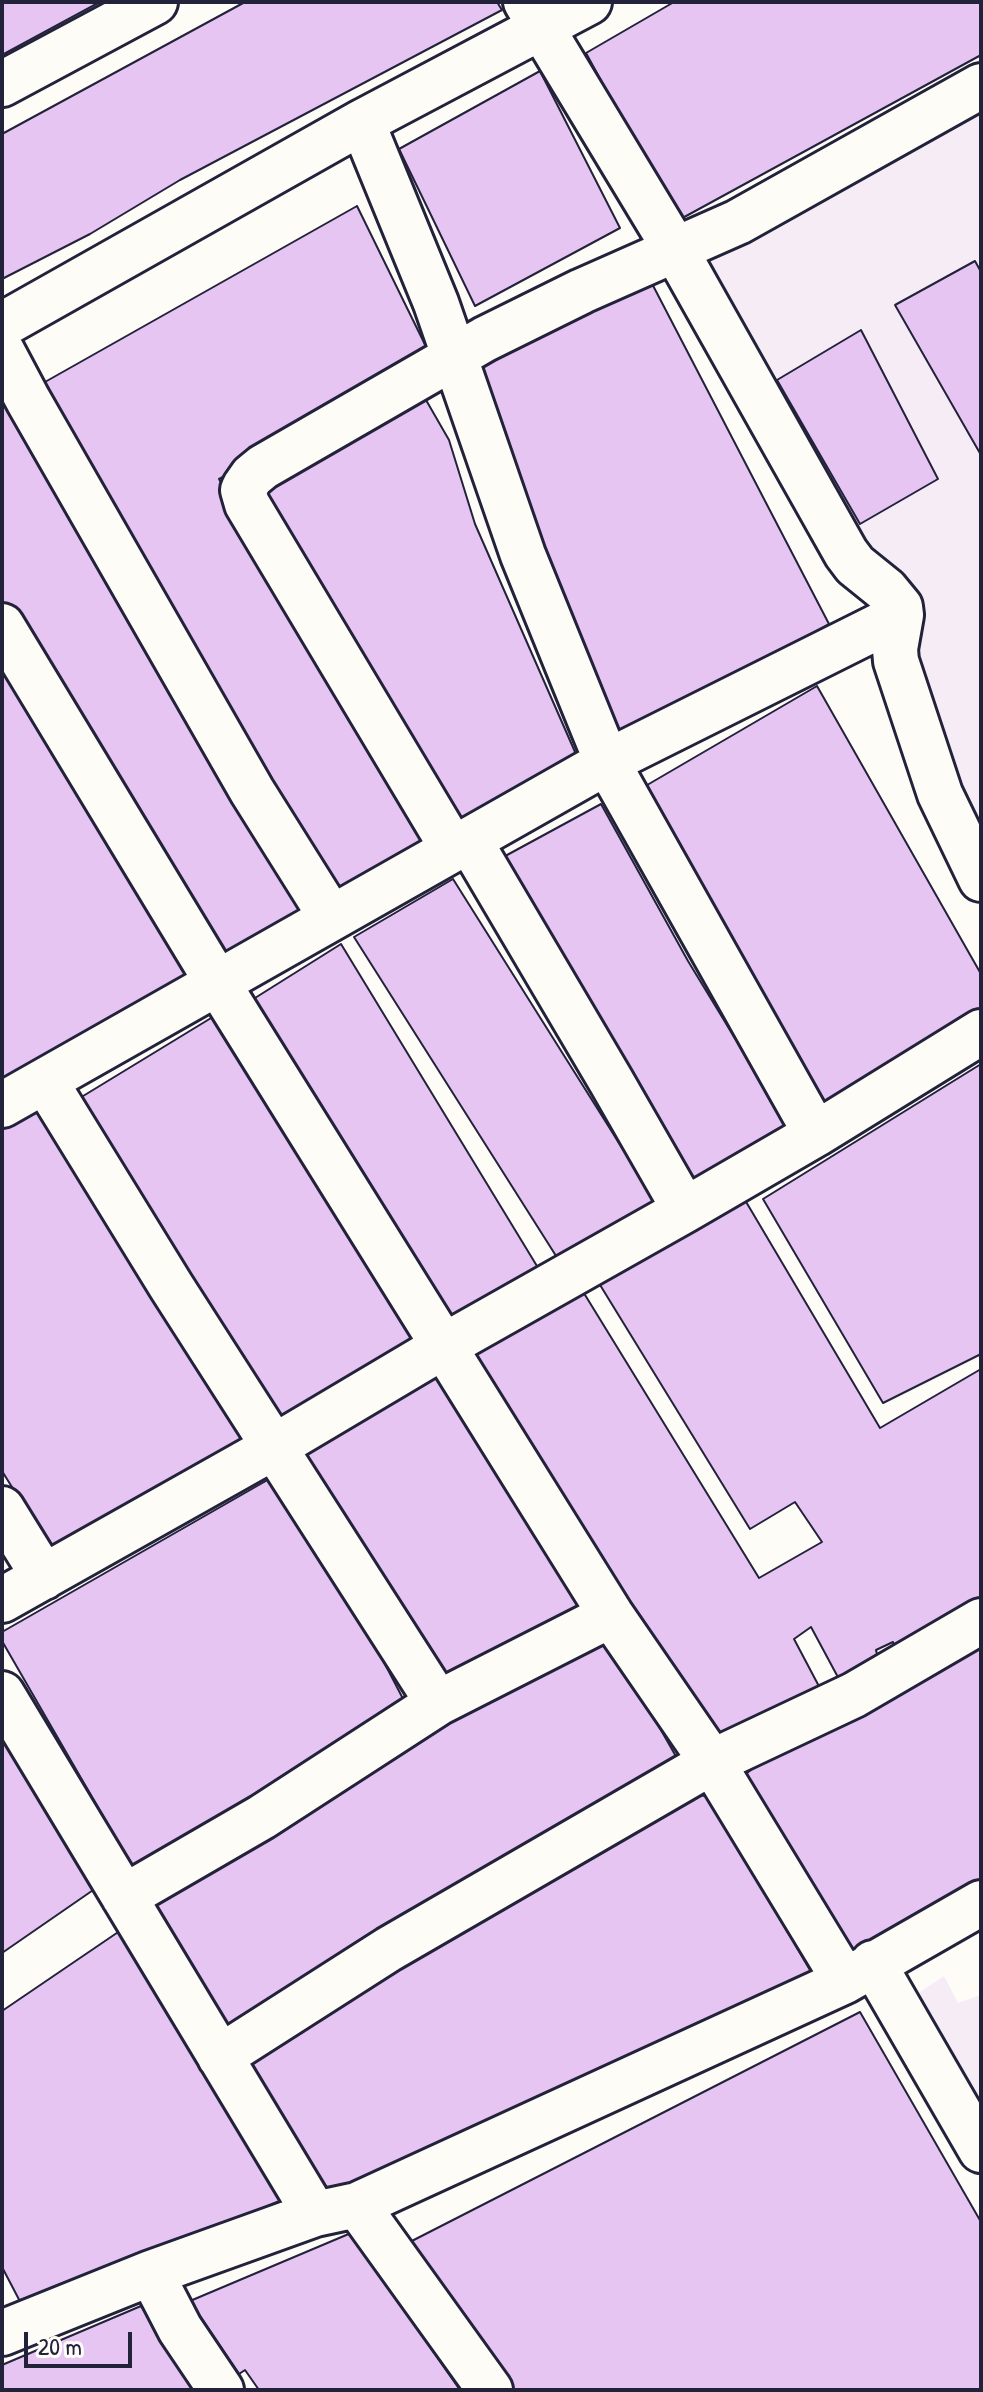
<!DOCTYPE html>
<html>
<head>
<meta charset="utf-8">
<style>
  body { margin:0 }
  #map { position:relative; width:983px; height:2392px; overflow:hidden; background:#fdfcf7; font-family:"Patrick Hand",sans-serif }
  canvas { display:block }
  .frame { position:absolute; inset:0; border:4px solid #22223b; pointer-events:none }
  .scale { position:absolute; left:24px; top:2332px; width:108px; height:36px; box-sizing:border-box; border:4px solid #22223b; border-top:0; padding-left:10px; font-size:24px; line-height:28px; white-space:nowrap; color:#22223b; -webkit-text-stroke:6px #fdfcf7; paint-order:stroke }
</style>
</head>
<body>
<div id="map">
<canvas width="983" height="2392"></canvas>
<div class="frame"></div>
<div class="scale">20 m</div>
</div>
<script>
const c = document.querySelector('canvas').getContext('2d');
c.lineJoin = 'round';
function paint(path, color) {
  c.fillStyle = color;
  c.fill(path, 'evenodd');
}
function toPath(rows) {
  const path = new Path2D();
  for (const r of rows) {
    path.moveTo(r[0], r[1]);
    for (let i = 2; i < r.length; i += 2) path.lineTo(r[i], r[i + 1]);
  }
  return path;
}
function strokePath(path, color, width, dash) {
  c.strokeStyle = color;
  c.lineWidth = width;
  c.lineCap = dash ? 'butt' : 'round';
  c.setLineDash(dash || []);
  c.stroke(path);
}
paint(toPath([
  [981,58,981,851,895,649,668,234],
  [944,1976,958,2003,981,1995,981,2105,914,1996]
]), '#f6ecf6');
const building = toPath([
  [2,2,100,2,2,55,2,2],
  [245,2,497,2,502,10,180,180,90,234,2,279,2,134,245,2],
  [674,2,981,2,981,55,677,221,586,53,674,2],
  [540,71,620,228,475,306,399,149,540,71],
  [357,206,435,365,219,479,374,754,436,847,335,903,29,391,357,206],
  [975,261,981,272,981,455,895,305,975,261],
  [647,274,829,624,608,747,473,370,647,274],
  [861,330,938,479,860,524,777,380,861,330],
  [10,394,320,915,224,969,2,605,2,399,10,394],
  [426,400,449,440,475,524,579,761,452,837,249,500,426,400],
  [2,669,194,986,2,1094,2,669],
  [817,686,981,974,981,1015,820,1108,630,795,817,686],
  [601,804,688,961,789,1127,694,1182,496,861,601,804],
  [453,879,658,1205,558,1259,354,937,453,879],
  [341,944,540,1271,447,1326,247,1003,341,944],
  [216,1015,420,1340,271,1423,70,1104,216,1015],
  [981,1064,981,1354,883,1403,763,1199,981,1064],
  [37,1101,248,1442,51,1550,2,1471,2,1122,37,1101],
  [742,1195,880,1428,981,1369,981,1605,896,1653,893,1642,876,1650,878,1659,840,1681,811,1627,794,1639,822,1692,709,1754,464,1357,582,1290,759,1578,822,1542,795,1502,750,1529,597,1280,742,1195],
  [439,1367,586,1610,437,1687,349,1522,343,1525,306,1455,439,1367],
  [271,1478,348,1593,412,1716,138,1877,2,1641,2,1632,271,1478],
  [603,1628,682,1767,227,2036,154,1903,603,1628],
  [981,1638,981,1889,841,1964,735,1783,782,1744,981,1638],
  [2,1727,99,1886,2,1953,2,1727],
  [696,1794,709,1797,813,1975,331,2203,246,2064,352,1994,696,1794],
  [130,1924,291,2196,25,2311,2,2267,2,2011,130,1924],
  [860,2012,981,2222,981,2390,505,2390,404,2245,860,2012],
  [351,2233,460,2390,259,2390,245,2370,239,2374,190,2301,351,2233],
  [141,2306,196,2390,2,2390,2,2365,141,2306]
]);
paint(building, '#e6c5f2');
strokePath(building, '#22223b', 2);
const minor = toPath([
  [526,2,675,249,846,553,855,565,886,590,900,607,901,615,895,649,896,661,940,794,981,879],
  [2,84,155,2],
  [362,122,436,303,523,555,607,762,816,1134],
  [2,325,362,122,589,2],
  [2,351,28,400,252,791,331,917],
  [2,626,217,982,611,1615,712,1762,845,1981],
  [469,840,611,1081,685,1210],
  [453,849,247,504,243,490,245,486,252,476,263,467,485,339,582,291,738,222,981,86],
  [45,1081,171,1286,438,1703],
  [2,1105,607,762,901,615],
  [2,1509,44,1577],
  [2,1600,274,1447,444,1346,685,1210,816,1134,981,1032],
  [2,1694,315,2214],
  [124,1897,262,1817,438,1703,611,1615],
  [873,1963,981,2150],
  [220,2057,389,1949,712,1762,854,1695,981,1621],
  [357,2205,490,2390],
  [151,2273,180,2329,221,2390],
  [2,2333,151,2273,315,2214,357,2205,845,1981,981,1903]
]);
strokePath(minor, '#22223b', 50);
strokePath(minor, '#fdfcf7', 44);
</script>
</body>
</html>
